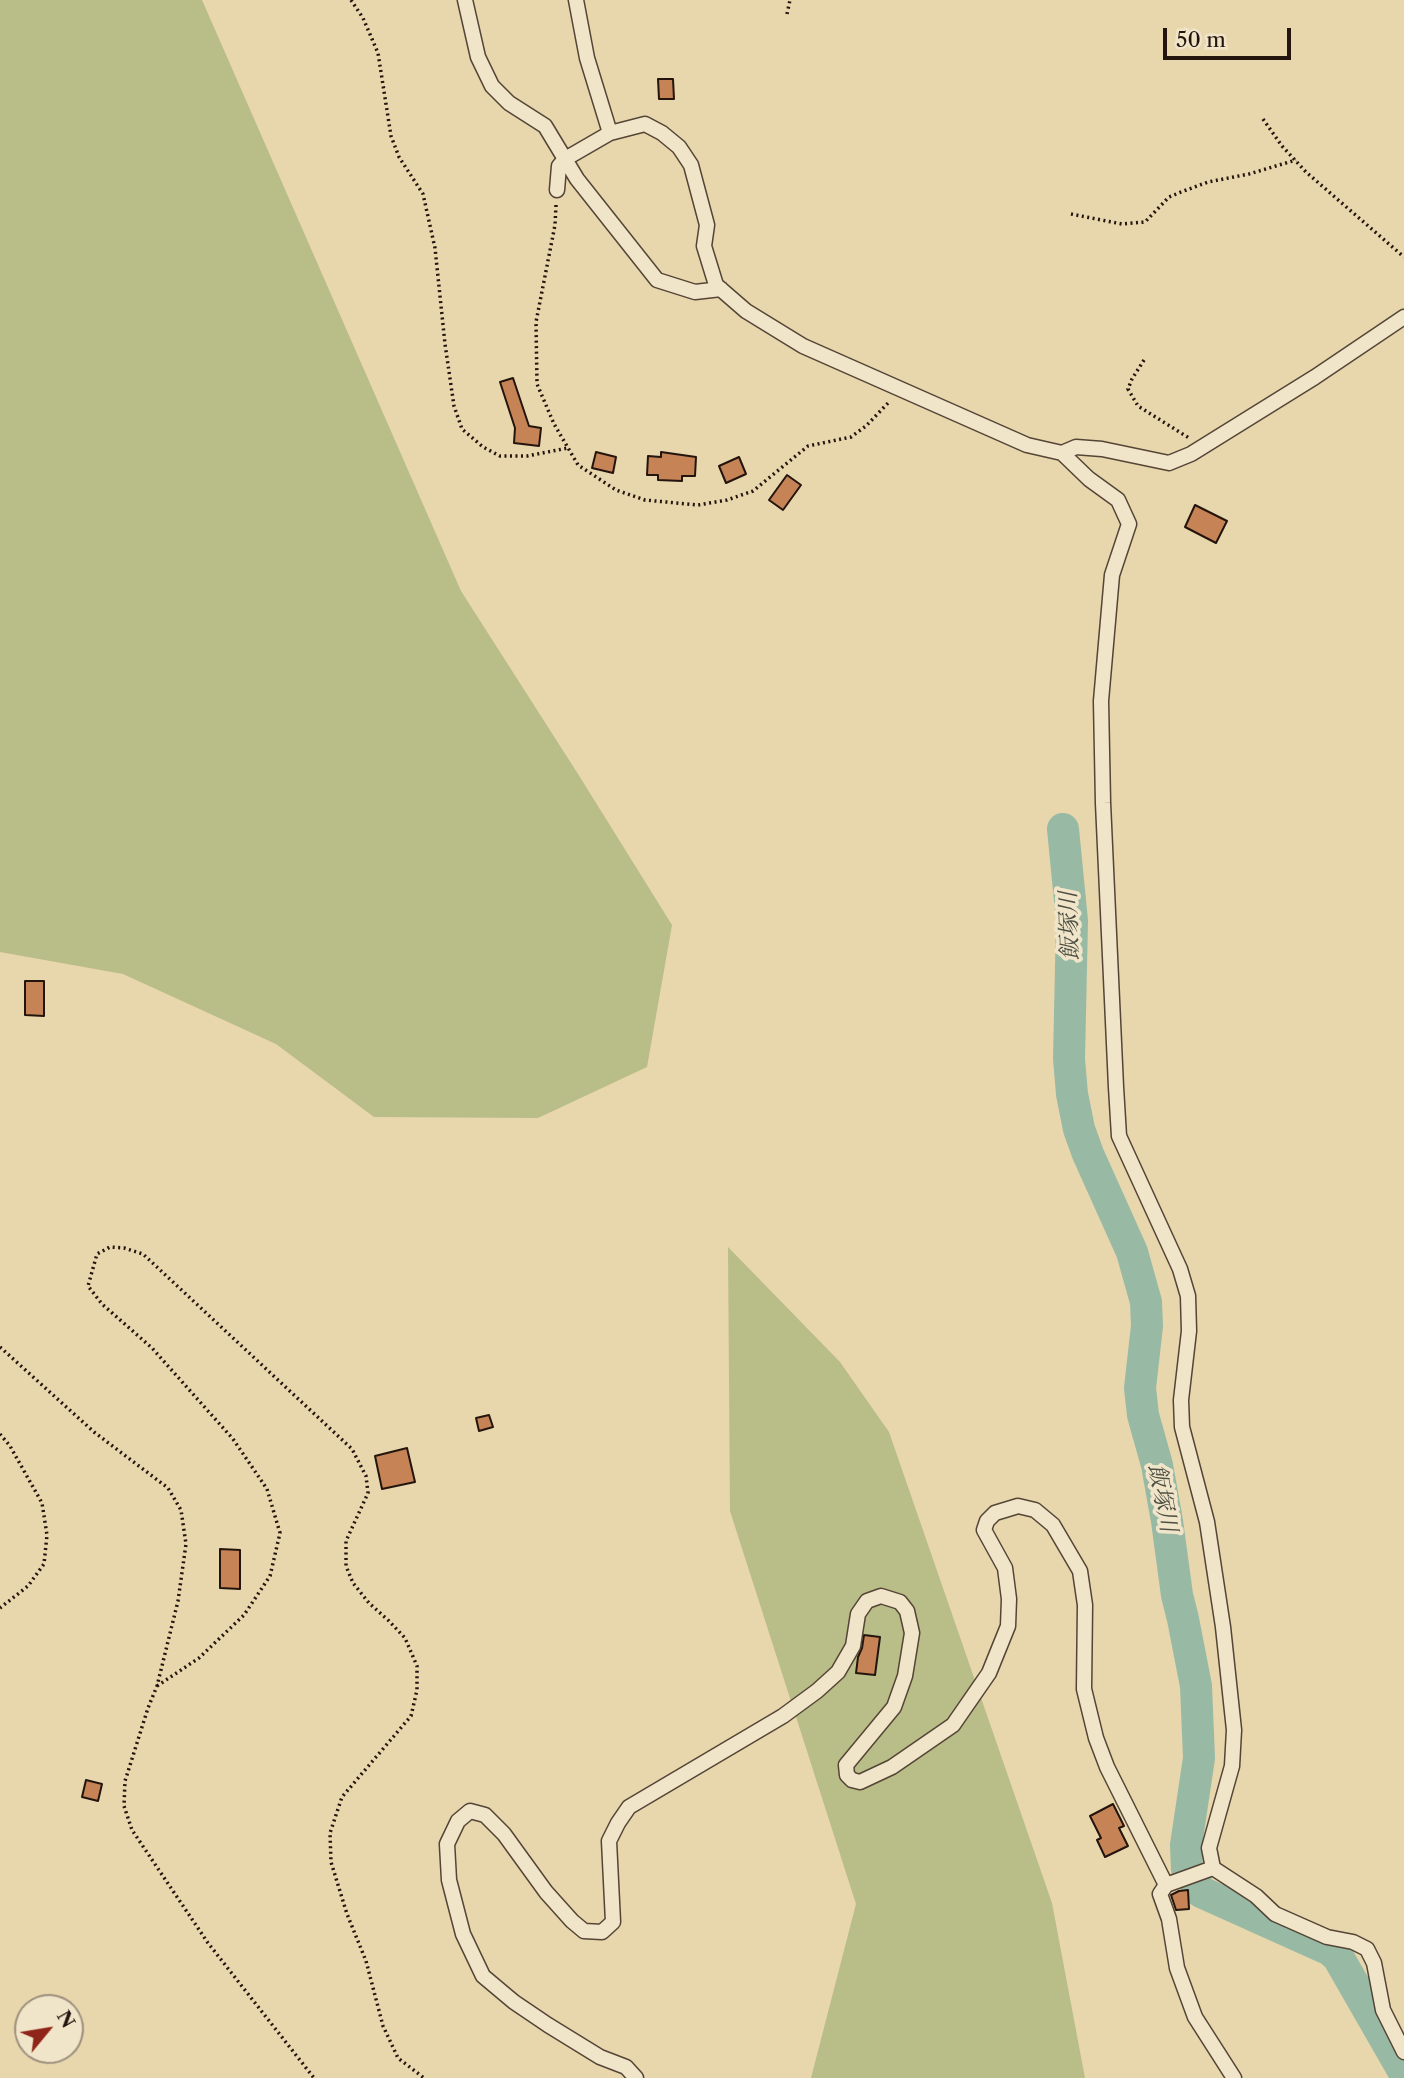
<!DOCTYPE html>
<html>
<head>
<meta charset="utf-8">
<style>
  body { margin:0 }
  #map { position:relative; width:1404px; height:2078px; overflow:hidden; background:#e8d6ac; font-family:"Libre Caslon Text",serif }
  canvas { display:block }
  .north { position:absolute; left:14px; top:1994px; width:70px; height:70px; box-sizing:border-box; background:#f0e4c9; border:2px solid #9e917e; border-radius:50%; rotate:60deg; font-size:19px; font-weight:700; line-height:28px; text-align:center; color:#23150e }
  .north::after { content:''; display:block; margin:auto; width:24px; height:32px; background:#8f2418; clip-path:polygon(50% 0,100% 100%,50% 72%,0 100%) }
  .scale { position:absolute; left:1163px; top:28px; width:128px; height:32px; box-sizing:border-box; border:4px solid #23150e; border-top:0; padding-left:9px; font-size:21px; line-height:24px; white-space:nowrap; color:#23150e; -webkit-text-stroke:5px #f0e4c9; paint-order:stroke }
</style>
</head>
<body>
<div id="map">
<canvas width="1404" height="2078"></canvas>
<div class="north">N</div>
<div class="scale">50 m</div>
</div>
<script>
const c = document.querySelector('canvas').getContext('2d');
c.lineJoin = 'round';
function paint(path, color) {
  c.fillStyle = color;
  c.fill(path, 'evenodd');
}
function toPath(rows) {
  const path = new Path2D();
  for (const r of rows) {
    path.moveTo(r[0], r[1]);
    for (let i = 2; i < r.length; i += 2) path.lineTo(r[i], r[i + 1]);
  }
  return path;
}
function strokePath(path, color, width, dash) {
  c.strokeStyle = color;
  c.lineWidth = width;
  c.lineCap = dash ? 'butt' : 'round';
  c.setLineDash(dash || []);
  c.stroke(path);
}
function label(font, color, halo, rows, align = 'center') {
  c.font = font + ' "Libre Caslon Text","Noto Serif JP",serif';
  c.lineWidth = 7;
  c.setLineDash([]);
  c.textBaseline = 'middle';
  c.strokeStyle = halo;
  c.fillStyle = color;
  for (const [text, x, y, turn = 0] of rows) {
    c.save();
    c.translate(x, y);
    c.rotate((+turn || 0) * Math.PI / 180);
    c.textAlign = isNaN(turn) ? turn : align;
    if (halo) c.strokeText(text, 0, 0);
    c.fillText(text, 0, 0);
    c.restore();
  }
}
paint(toPath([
  [0,0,202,0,461,591,578,774,672,925,647,1067,538,1118,374,1117,276,1044,123,974,0,952],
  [728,1247,840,1362,889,1432,1052,1903,1085,2078,811,2078,856,1904,730,1511]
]), '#b9bd87');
strokePath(toPath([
  [1063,829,1072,921,1069,1059,1072,1094,1079,1129,1088,1154,1132,1252,1146,1302,1147,1326,1140,1388,1143,1415,1157,1465,1167,1521,1177,1595,1183,1619,1196,1686,1199,1758,1186,1845,1187,1869,1201,1892,1330,1950,1338,1957,1404,2072]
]), '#98baa5', 32);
const building = toPath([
  [658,79,673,79,674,99,659,99,658,79],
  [513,378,529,426,541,428,539,446,514,443,515,428,500,382,513,378],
  [596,452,616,457,613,473,592,468,596,452],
  [661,452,696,457,695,476,682,476,682,481,658,480,658,475,647,475,648,456,661,457,661,452],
  [739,457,746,474,726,483,719,466,739,457],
  [787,475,801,485,783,510,769,500,787,475],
  [1195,505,1227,521,1216,543,1185,527,1195,505],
  [25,981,44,981,44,1016,25,1015,25,981],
  [489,1415,493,1427,479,1431,476,1418,489,1415],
  [407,1448,415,1482,382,1489,375,1456,407,1448],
  [220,1549,240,1550,240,1589,220,1588,220,1549],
  [864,1635,880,1637,875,1675,856,1673,858,1657,862,1648,864,1635],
  [86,1780,102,1784,98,1801,82,1797,86,1780],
  [1113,1804,1124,1826,1119,1828,1128,1846,1105,1857,1097,1840,1101,1838,1090,1816,1113,1804],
  [1188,1890,1189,1909,1176,1910,1171,1895,1179,1891,1188,1890]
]);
paint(building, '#c68356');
strokePath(building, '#23150e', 2);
const minor = toPath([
  [465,0,478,57,492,86,509,103,545,126,577,179,657,280,695,292,721,289],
  [576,0,587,58,610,133],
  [557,190,559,166,565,159,610,133,645,124,662,133,679,147,691,165,707,225,704,246,716,285,746,311,803,346,1027,445,1062,453,1089,479,1118,500,1129,524,1112,575,1101,701,1103,803,1116,1087,1119,1136,1180,1269,1188,1296,1189,1331,1181,1400,1182,1427,1207,1522,1223,1627,1234,1730,1232,1766,1209,1848,1213,1868,1256,1896,1275,1914,1327,1937,1353,1942,1367,1949,1374,1963,1383,2010,1404,2052],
  [1062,453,1076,447,1102,449,1169,463,1191,454,1315,377,1404,317],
  [1213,1868,1166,1885,1160,1894,1169,1919,1177,1968,1195,2017,1234,2078],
  [636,2078,626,2067,600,2057,548,2025,514,2002,483,1976,463,1934,449,1880,447,1844,458,1821,470,1811,485,1815,504,1834,546,1892,572,1921,584,1931,602,1932,613,1922,609,1841,618,1823,629,1807,783,1716,817,1691,838,1672,853,1646,858,1614,867,1601,881,1596,900,1602,907,1611,912,1633,905,1676,894,1707,846,1765,847,1775,852,1780,860,1782,892,1767,953,1725,989,1673,1008,1626,1009,1599,1005,1568,984,1530,987,1521,995,1513,1018,1506,1035,1510,1053,1525,1080,1571,1085,1605,1084,1689,1096,1738,1107,1767,1166,1885]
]);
strokePath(minor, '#544536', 17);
strokePath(toPath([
  [351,0,363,18,378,53,391,136,399,157,423,194,435,248,445,344,454,406,462,429,483,447,500,456,527,456,568,448],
  [787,14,790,0],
  [1263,119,1282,146,1306,172,1404,257],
  [556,205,555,225,536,322,537,384,554,424,578,465,616,490,645,500,698,505,727,500,753,491,808,446,851,437,866,426,890,401],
  [1071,214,1122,224,1145,222,1169,197,1181,192,1208,182,1249,174,1296,160],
  [1144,360,1132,379,1128,389,1138,406,1189,438],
  [0,1347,94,1432,168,1488,181,1510,186,1544,178,1601,157,1686,148,1708,125,1781,124,1806,132,1830,208,1943,314,2078],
  [0,1434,10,1446,42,1503,47,1535,44,1564,28,1586,0,1608],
  [157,1686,199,1658,244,1615,270,1576,280,1533,267,1489,233,1439,152,1348,102,1304,88,1286,97,1254,110,1247,124,1248,143,1254,352,1449,366,1476,368,1493,346,1541,346,1566,353,1583,369,1603,389,1621,405,1638,417,1666,417,1690,411,1716,342,1797,330,1833,331,1862,347,1914,366,1961,383,2026,398,2058,424,2078]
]), '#23150e', 3.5, [2, 3.5]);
strokePath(minor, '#f0e4c9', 14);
label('italic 23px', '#4c4f43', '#f0e4c9', [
  ["飯塚川",1070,926,-92],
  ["飯塚川",1162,1498,79]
]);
</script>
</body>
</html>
